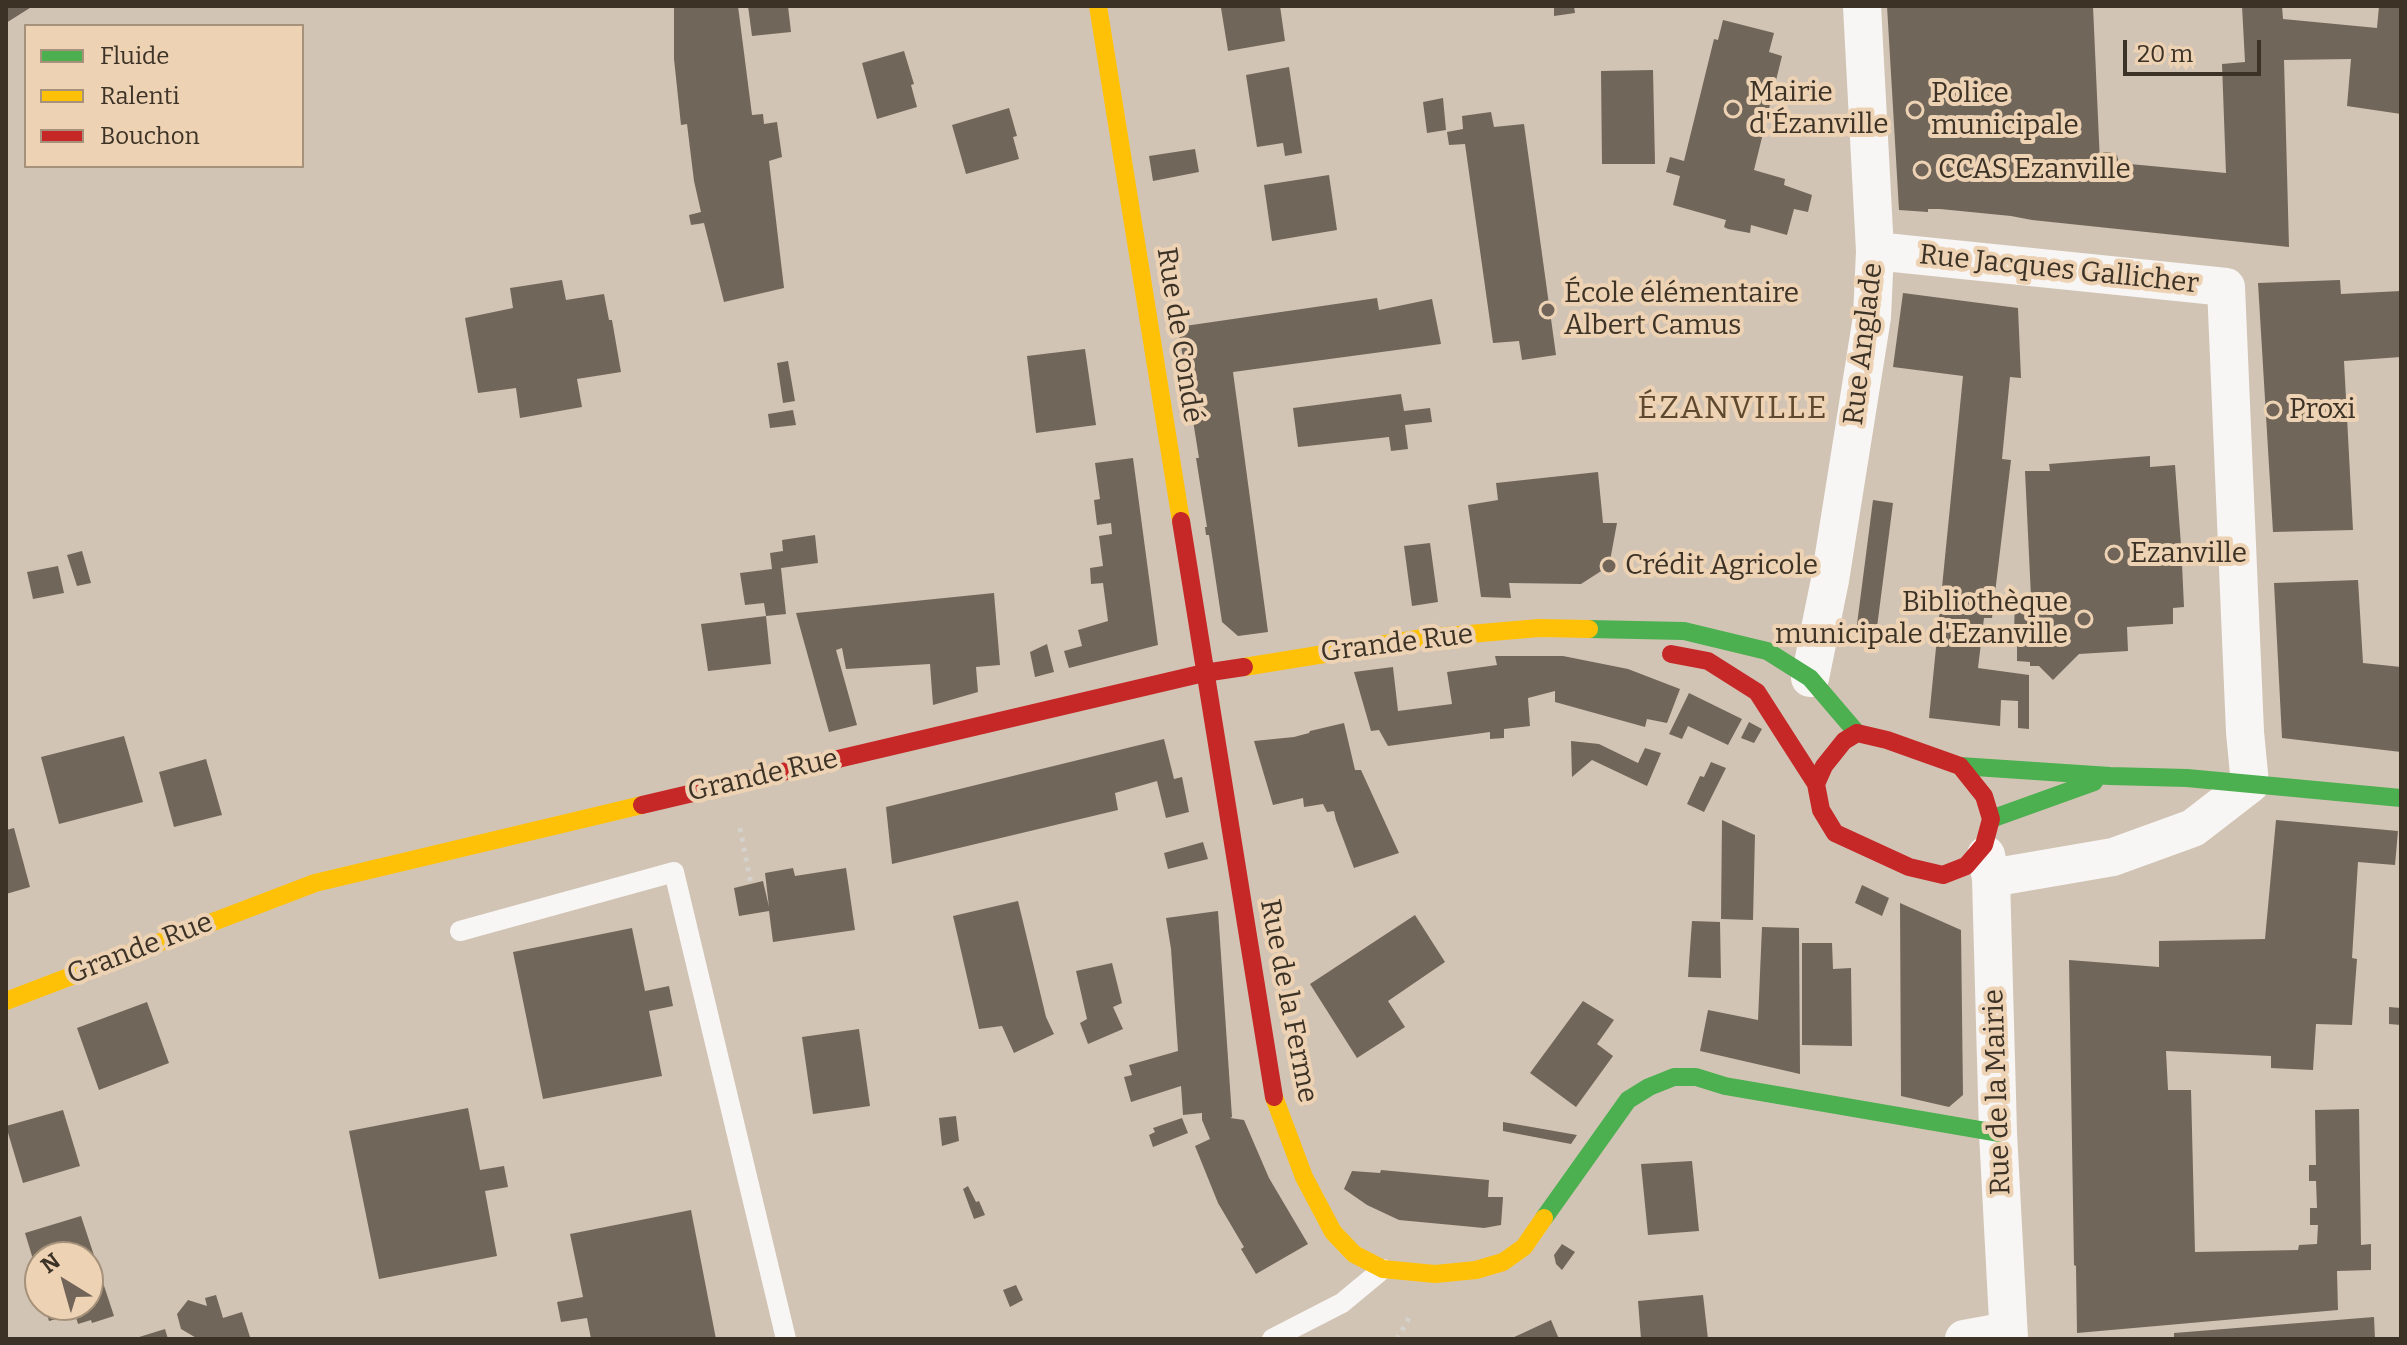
<!DOCTYPE html>
<html>
<head>
<meta charset="utf-8">
<style>
  body { margin:0 }
  #map { position:relative; width:2407px; height:1345px; overflow:hidden; background:#d2c4b4; font-family:Bitter,serif }
  canvas { display:block }
  .frame { position:absolute; inset:0; border:8px solid #3c3226; pointer-events:none }
  .legend { position:absolute; left:24px; top:24px; width:280px; height:144px; box-sizing:border-box; background:#edd2b4; border:2px solid #a6927b; margin:0; padding:10px 14px; list-style:none; font-size:24px; color:#3c3226 }
  .legend li { display:flex; align-items:center; gap:16px; height:40px }
  .legend b { width:40px; border:2px solid #a6927b }
  .north { position:absolute; left:24px; top:1241px; width:80px; height:80px; box-sizing:border-box; background:#edd2b4; border:2px solid #a6927b; border-radius:50%; rotate:323deg; font-size:22px; font-weight:700; line-height:32px; text-align:center; color:#3c3226 }
  .north::after { content:''; display:block; margin:auto; width:28px; height:36px; background:#706558; clip-path:polygon(50% 0,100% 100%,50% 72%,0 100%) }
  .scale { position:absolute; left:2123px; top:40px; width:138px; height:36px; box-sizing:border-box; border:4px solid #3c3226; border-top:0; padding-left:10px; font-size:24px; line-height:28px; white-space:nowrap; color:#3c3226; -webkit-text-stroke:6px #edd2b4; paint-order:stroke }
</style>
</head>
<body>
<div id="map">
<canvas width="2407" height="1345"></canvas>
<div class="frame"></div>
<ul class="legend">
<li><b style="height:10px;background:#4caf50"></b>Fluide</li>
<li><b style="height:10px;background:#ffc107"></b>Ralenti</li>
<li><b style="height:10px;background:#c62828"></b>Bouchon</li>
</ul>
<div class="north">N</div>
<div class="scale">20 m</div>
</div>
<script>
const c = document.querySelector('canvas').getContext('2d');
c.lineJoin = 'round';
function paint(path, color) {
  c.fillStyle = color;
  c.fill(path, 'evenodd');
}
function toPath(rows) {
  const path = new Path2D();
  for (const r of rows) {
    path.moveTo(r[0], r[1]);
    for (let i = 2; i < r.length; i += 2) path.lineTo(r[i], r[i + 1]);
  }
  return path;
}
function strokePath(path, color, width, dash) {
  c.strokeStyle = color;
  c.lineWidth = width;
  c.lineCap = dash ? 'butt' : 'round';
  c.setLineDash(dash || []);
  c.stroke(path);
}
function label(font, color, halo, rows, align = 'center') {
  c.font = font + ' Bitter,serif';
  c.lineWidth = 8;
  c.setLineDash([]);
  c.textBaseline = 'middle';
  c.strokeStyle = halo;
  c.fillStyle = color;
  for (const [text, x, y, turn = 0] of rows) {
    c.save();
    c.translate(x, y);
    c.rotate((+turn || 0) * Math.PI / 180);
    c.textAlign = isNaN(turn) ? turn : align;
    if (halo) c.strokeText(text, 0, 0);
    c.fillText(text, 0, 0);
    c.restore();
  }
}
paint(toPath([
  [6,6,33,6,6,23],
  [674,6,738,6,752,115,763,114,764,124,777,122,782,157,769,161,784,288,724,302,704,223,691,225,689,215,701,212,694,181,687,124,681,125,674,59],
  [748,6,788,6,791,32,752,36],
  [1235,6,1280,6,1285,41,1228,51,1221,8],
  [1554,6,1574,6,1575,13,1554,16],
  [1887,6,2093,6,2100,163,2103,152,2110,152,2117,155,2119,163,2226,173,2222,64,2245,62,2242,6,2282,6,2283,19,2377,28,2379,6,2401,6,2401,114,2347,106,2351,59,2284,60,2289,247,2032,220,2011,216,1940,209,1928,209,1928,212,1899,210],
  [1723,20,1774,33,1769,52,1782,56,1754,170,1785,179,1784,185,1812,195,1808,212,1794,209,1787,235,1751,225,1750,233,1728,229,1724,227,1726,220,1673,205,1680,176,1666,172,1670,157,1684,161,1714,39,1718,40],
  [904,51,914,84,911,85,917,107,877,119,862,63],
  [1289,67,1302,153,1285,156,1283,143,1257,147,1246,75],
  [1653,70,1655,164,1602,164,1601,71],
  [1443,98,1446,130,1427,133,1423,102],
  [1009,108,1017,136,1013,137,1019,159,966,174,952,125],
  [1491,112,1494,127,1524,124,1556,355,1522,360,1519,341,1493,343,1465,144,1449,145,1447,132,1463,129,1462,116],
  [1195,149,1199,172,1153,181,1149,156],
  [1329,175,1337,230,1272,241,1264,185],
  [562,280,566,300,604,294,609,320,612,320,621,372,577,379,582,407,520,418,516,388,478,393,465,318,513,308,510,288],
  [2340,280,2341,294,2401,291,2401,357,2344,361,2353,530,2273,532,2258,283],
  [1903,293,2018,308,2021,378,2010,377,2002,459,2011,460,1992,618,1984,618,1978,668,2029,675,2029,729,2018,728,2018,701,2001,700,2000,726,1929,718,1963,376,1893,367],
  [1377,298,1379,310,1432,299,1441,344,1233,372,1268,632,1238,636,1222,622,1209,535,1206,535,1205,527,1207,527,1196,458,1199,458,1178,327],
  [1085,349,1096,425,1036,433,1027,356],
  [788,361,795,401,783,403,777,363],
  [1401,394,1404,411,1430,408,1432,422,1405,425,1408,449,1391,451,1389,437,1298,447,1293,408],
  [793,410,796,425,770,428,768,414],
  [2150,456,2150,467,2175,465,2181,545,2197,546,2199,563,2182,564,2184,607,2173,608,2173,624,2127,627,2128,651,2079,654,2053,680,2039,666,2030,666,2030,662,2017,661,2017,634,2014,634,2015,597,2031,597,2025,471,2050,471,2049,464],
  [1133,458,1158,645,1069,668,1064,651,1082,646,1078,630,1108,621,1103,583,1091,584,1090,568,1103,566,1099,536,1112,534,1111,523,1097,525,1094,500,1100,499,1095,463],
  [1598,472,1603,523,1617,523,1609,566,1581,584,1509,583,1511,598,1481,597,1468,505,1498,500,1496,483],
  [1873,500,1893,503,1876,635,1856,632],
  [815,535,818,563,781,568,786,614,766,616,764,603,745,605,740,573,772,569,770,553,783,551,782,540],
  [1430,543,1438,602,1412,606,1404,546],
  [82,551,91,583,77,586,67,555],
  [58,566,64,593,33,599,27,572],
  [2358,580,2363,663,2401,667,2401,752,2282,738,2274,583],
  [994,593,1000,665,976,667,978,692,933,705,930,664,846,669,842,648,836,650,857,725,829,732,796,613],
  [766,616,771,664,708,671,701,624],
  [1047,644,1054,672,1035,677,1030,652],
  [1495,656,1563,656,1628,669,1680,689,1667,723,1647,719,1645,727,1555,702,1555,691,1528,698,1530,726,1504,729,1504,738,1490,739,1490,732,1388,746,1379,730,1371,731,1354,672,1393,667,1398,711,1452,704,1447,672,1497,665],
  [1689,693,1742,719,1728,745,1688,726,1682,739,1669,734],
  [1749,722,1762,729,1754,743,1741,738],
  [1344,723,1355,770,1361,770,1399,853,1354,868,1336,820,1334,811,1327,812,1323,804,1304,807,1303,798,1273,805,1254,741,1294,737,1309,733,1310,731],
  [124,736,143,802,59,824,41,757],
  [1164,739,1174,779,1182,777,1189,812,1166,818,1157,781,1115,793,1118,810,892,864,886,807],
  [1571,741,1599,744,1638,763,1645,748,1661,753,1647,786,1592,760,1572,777],
  [206,759,222,815,174,827,159,772],
  [1711,762,1726,768,1704,812,1687,804,1700,776,1704,777],
  [1722,820,1755,835,1753,920,1721,919],
  [2276,820,2398,831,2395,865,2358,862,2352,958,2357,959,2352,1025,2316,1024,2313,1070,2271,1068,2271,1056,2166,1051,2168,1090,2191,1090,2195,1252,2298,1250,2299,1245,2317,1244,2318,1225,2310,1225,2310,1208,2317,1208,2316,1181,2309,1181,2309,1165,2316,1165,2315,1110,2359,1109,2361,1245,2371,1244,2371,1270,2337,1271,2338,1310,2077,1333,2076,1266,2074,1265,2069,960,2159,967,2159,941,2265,939],
  [14,828,30,887,6,894,6,830],
  [1203,842,1208,859,1168,869,1164,853],
  [793,868,795,876,846,868,855,930,773,942,769,911,739,916,734,888,763,881,769,907,765,873],
  [1862,885,1889,898,1882,916,1855,903],
  [1018,901,1046,1017,1054,1034,1014,1053,1002,1026,979,1029,953,916],
  [1900,903,1961,930,1963,1095,1949,1107,1901,1096],
  [1218,911,1232,1117,1230,1118,1244,1120,1269,1178,1308,1244,1256,1274,1241,1249,1244,1247,1218,1203,1195,1146,1210,1139,1202,1120,1202,1113,1183,1115,1181,1086,1131,1102,1124,1077,1132,1075,1129,1065,1178,1051,1171,949,1166,918],
  [1415,915,1445,962,1388,1001,1405,1027,1357,1058,1310,984],
  [1692,921,1720,922,1721,978,1688,977],
  [1762,927,1799,928,1800,1074,1700,1051,1708,1010,1758,1020],
  [632,928,645,991,669,986,673,1006,649,1011,662,1076,543,1099,513,952],
  [1802,943,1832,943,1833,969,1851,968,1852,1046,1802,1045],
  [1112,963,1122,1003,1113,1007,1123,1029,1088,1044,1080,1023,1087,1019,1076,971],
  [1583,1001,1614,1020,1597,1044,1613,1056,1576,1107,1530,1073],
  [147,1002,169,1063,99,1090,77,1028],
  [2389,1007,2401,1008,2401,1025,2389,1024],
  [859,1029,870,1106,813,1114,802,1037],
  [468,1108,480,1170,504,1166,508,1187,485,1191,497,1256,379,1279,349,1131],
  [63,1110,80,1166,23,1183,6,1126],
  [956,1116,959,1141,942,1146,939,1118],
  [1182,1118,1188,1133,1153,1147,1149,1135,1155,1132,1153,1128],
  [1503,1122,1577,1135,1571,1144,1503,1131],
  [1692,1161,1699,1231,1648,1235,1641,1164],
  [1381,1170,1489,1180,1488,1197,1503,1197,1501,1225,1484,1228,1399,1220,1367,1205,1344,1189,1352,1171,1380,1173],
  [968,1186,976,1202,979,1201,985,1215,974,1219,963,1189],
  [691,1210,716,1339,591,1339,587,1318,561,1322,557,1302,583,1297,570,1234],
  [81,1216,114,1316,92,1323,91,1320,78,1324,75,1314,49,1321,44,1305,88,1305,88,1257,40,1257,39,1279,25,1233],
  [1562,1244,1575,1252,1562,1270,1556,1264,1554,1255],
  [1016,1285,1023,1300,1010,1307,1003,1290],
  [216,1295,223,1318,242,1312,250,1337,198,1339,181,1329,177,1314,188,1300,207,1306,205,1298],
  [1703,1295,1708,1339,1641,1339,1638,1301],
  [2374,1317,2375,1339,2174,1339,2174,1333],
  [1551,1320,1559,1339,1510,1339],
  [165,1329,168,1339,136,1339,136,1338]
]), '#71665a');
strokePath(toPath([
  [740,828,751,884],
  [1397,1339,1410,1316]
]), '#d5d1cc', 5, [4, 6]);
strokePath(toPath([
  [460,931,674,872,786,1339],
  [1272,1339,1342,1303,1383,1269]
]), '#f8f6f4', 20);
strokePath(toPath([
  [1875,251,2226,287,2245,732,2250,784,2193,828,2113,857,1991,878],
  [1810,678,1830,580,1872,317,1875,251,1862,6],
  [1986,855,1991,878,1998,1133,2009,1339],
  [1964,1339,2008,1331]
]), '#f8f6f4', 38);
strokePath(toPath([
  [1589,629,1684,631,1767,651,1810,678,1857,733],
  [1960,766,2110,776,2187,778,2401,798],
  [1991,819,2094,782],
  [1544,1218,1628,1100,1649,1087,1674,1077,1696,1077,1725,1086,1998,1133]
]), '#4caf50', 18);
strokePath(toPath([
  [1098,6,1181,521],
  [1244,667,1423,638,1539,628,1589,629],
  [6,1001,315,883,642,805],
  [1274,1097,1304,1177,1333,1232,1354,1254,1383,1269,1435,1274,1476,1270,1503,1262,1524,1247,1544,1218]
]), '#ffc107', 18);
strokePath(toPath([
  [1181,521,1274,1097],
  [1671,654,1708,661,1757,692,1816,784],
  [1857,733,1887,740,1960,766,1984,796,1991,819,1984,845,1966,866,1943,875,1909,867,1835,833,1821,810,1816,784,1824,766,1844,741,1857,733],
  [642,805,1204,673,1244,667]
]), '#c62828', 18);
for (const [x, y, r, color] of [
  [1733,109,8,"#706558"],
  [1915,110,8,"#706558"],
  [1922,170,8,"#706558"],
  [1548,310,8,"#706558"],
  [2273,410,8,"#706558"],
  [2114,554,8,"#706558"],
  [1609,566,8,"#706558"],
  [2084,619,8,"#706558"]
]) {
  const dot = new Path2D();
  dot.arc(x, y, r, 0, 2 * Math.PI);
  c.fillStyle = color;
  c.fill(dot);
  strokePath(dot, '#edd2b4', 3);
}
label('28px', '#3c3226', '#edd2b4', [
  ["Mairie",1749,93],
  ["d'Ézanville",1749,125],
  ["Police",1931,94],
  ["municipale",1931,126],
  ["CCAS Ezanville",1938,170],
  ["École élémentaire",1564,294],
  ["Albert Camus",1564,326],
  ["Proxi",2289,410],
  ["Ezanville",2130,554],
  ["Crédit Agricole",1625,566],
  ["Bibliothèque",2068,603,"right"],
  ["municipale d'Ezanville",2068,635,"right"]
], 'left');
label('28px', '#3c3226', '#edd2b4', [
  ["Rue Jacques Gallicher",2059,270,6],
  ["Rue de Condé",1179,335,81],
  ["Rue Anglade",1864,344,-83],
  ["Grande Rue",1397,644,-7],
  ["Grande Rue",763,776,-13],
  ["Grande Rue",140,949,-21],
  ["Rue de la Ferme",1288,1001,79],
  ["Rue de la Mairie",1998,1092,-92]
]);
c.letterSpacing = '2px';
label('32px', '#5e482e', '#edd2b4', [
  ["ÉZANVILLE",1733,409]
]);
c.letterSpacing = '0px';
</script>
</body>
</html>
